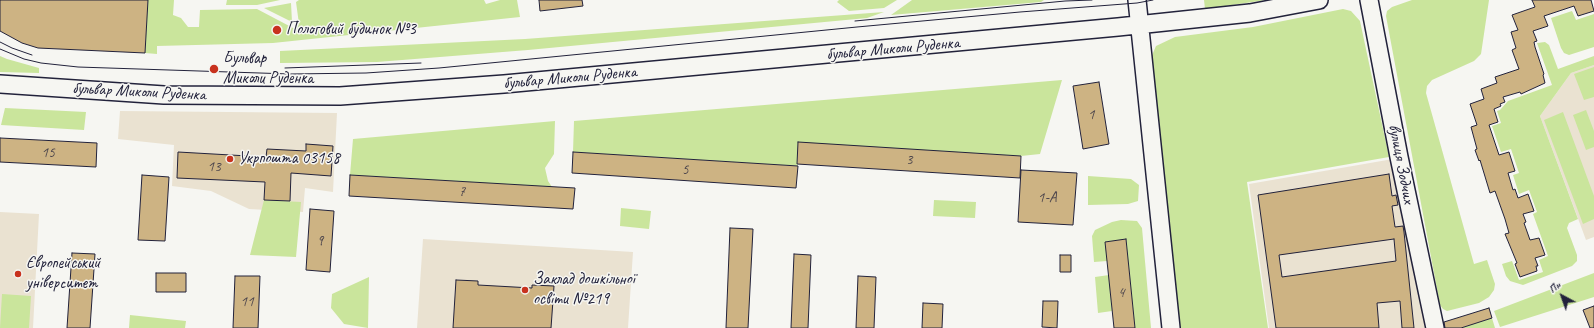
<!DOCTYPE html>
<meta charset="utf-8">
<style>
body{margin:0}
#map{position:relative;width:1594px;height:328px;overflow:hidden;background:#f6f6f2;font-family:Caveat,sans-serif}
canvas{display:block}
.north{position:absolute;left:1542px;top:276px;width:40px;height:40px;-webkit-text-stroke:3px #f6f6f2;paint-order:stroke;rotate:319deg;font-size:11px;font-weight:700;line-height:16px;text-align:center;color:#22223b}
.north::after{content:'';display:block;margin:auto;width:14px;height:18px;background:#22223b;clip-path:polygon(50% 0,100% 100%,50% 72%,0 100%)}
</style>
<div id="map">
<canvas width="1594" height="328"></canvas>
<div class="north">Пн</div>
</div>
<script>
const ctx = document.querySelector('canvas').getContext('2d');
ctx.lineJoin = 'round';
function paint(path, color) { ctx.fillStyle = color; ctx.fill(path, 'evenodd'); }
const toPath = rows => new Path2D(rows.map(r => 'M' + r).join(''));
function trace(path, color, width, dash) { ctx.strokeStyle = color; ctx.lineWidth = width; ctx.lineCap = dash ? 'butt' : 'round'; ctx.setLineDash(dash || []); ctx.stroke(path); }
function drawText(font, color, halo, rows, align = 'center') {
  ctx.font = font + ' Caveat,sans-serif'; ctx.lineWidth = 3; ctx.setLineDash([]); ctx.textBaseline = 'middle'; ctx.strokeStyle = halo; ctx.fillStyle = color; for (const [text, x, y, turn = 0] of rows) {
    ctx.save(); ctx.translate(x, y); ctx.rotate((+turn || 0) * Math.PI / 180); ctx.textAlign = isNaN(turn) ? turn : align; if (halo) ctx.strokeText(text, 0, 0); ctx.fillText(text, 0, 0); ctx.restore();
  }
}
paint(toPath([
 [1594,65,1594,237,1586,240,1540,116,1571,73],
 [120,111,337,113,333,192,305,188,303,212,249,209,211,191,172,186,174,145,118,139],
 [1393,159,1425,328,1269,328,1249,184],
 [0,212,39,214,33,328,0,328],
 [423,239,633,252,628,328,417,328]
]), '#eae2d1');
paint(toPath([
 [148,0,174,0,173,15,181,18,188,27,199,27,200,10,257,9,295,29,299,24,296,2,299,0,484,0,486,4,500,0,517,0,520,17,273,43,157,46,157,54,145,53],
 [227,0,280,0,257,5,226,5],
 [839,0,897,0,884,8,849,11,837,2],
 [912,0,1044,0,1041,2,891,15],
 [1204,0,1266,0,1205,9],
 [1412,0,1489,0,1481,54,1474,61,1432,80,1427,86,1426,93,1474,264,1487,260,1495,284,1494,290,1489,297,1479,303,1447,311,1443,309,1440,305,1386,16,1387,11,1392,7],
 [291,3,292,22,264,8],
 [1343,9,1351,11,1360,21,1389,157,1247,182,1268,328,1179,328,1150,60,1156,46,1175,37,1253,27],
 [1572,11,1576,20,1594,14,1594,47,1569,55,1564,53,1561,48,1551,18],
 [884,12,867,18,528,50,377,62,280,63,280,51,525,39],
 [1545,42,1549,45,1558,69,1594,56,1594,65,1571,73,1540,116,1578,219,1569,223,1567,228,1577,255,1577,261,1572,266,1523,285,1510,281,1506,276,1502,264,1512,261,1519,280,1543,272,1539,260,1548,256,1533,214,1537,212,1529,190,1519,194,1513,175,1519,173,1511,149,1501,152,1492,126,1501,123,1497,111,1500,110,1508,101,1552,85,1537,43],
 [0,56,7,59,39,68,39,73,0,72],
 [1594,67,1594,97,1584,100,1574,74],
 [1062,80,1040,154,1021,156,798,143,797,164,798,166,573,152,574,121],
 [5,108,86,112,84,130,1,125],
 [1586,110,1594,131,1594,147,1586,150,1573,115],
 [1563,112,1594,196,1594,219,1583,224,1544,120],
 [555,121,554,154,545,168,548,181,552,187,350,175,353,139],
 [1088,176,1131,179,1139,185,1138,201,1128,204,1088,205],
 [264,200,301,202,296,257,250,255],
 [934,200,976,202,975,218,933,216],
 [621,208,651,211,649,229,620,226],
 [1121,220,1137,221,1142,228,1151,328,1135,328,1126,240,1106,242,1107,261,1094,262,1092,236,1095,230,1112,222],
 [1594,273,1594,297,1500,327,1494,311],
 [1109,275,1112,311,1098,313,1095,277],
 [369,277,368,328,344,324,331,308,332,294],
 [2,294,31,296,29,328,0,328],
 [130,315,186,321,185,328,129,328],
 [1492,318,1495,328,1461,328]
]), '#cae59c');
const building = toPath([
 [0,0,148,0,145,53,38,48,22,43,0,31,0,0],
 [539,0,582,0,583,6,540,11,539,0],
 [1532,0,1591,0,1594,11,1578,16,1574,6,1544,16,1548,26,1533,31,1537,41,1534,42,1535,47,1544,74,1543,75,1545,83,1521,94,1520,92,1503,97,1505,102,1500,104,1501,106,1494,109,1498,122,1489,125,1499,155,1509,152,1515,171,1508,173,1513,190,1515,189,1518,198,1528,194,1534,211,1523,214,1526,222,1524,223,1530,240,1539,238,1545,255,1535,258,1538,266,1536,266,1537,271,1520,277,1515,264,1517,263,1505,234,1509,233,1505,219,1495,191,1490,193,1480,160,1479,161,1475,150,1477,149,1471,127,1477,125,1470,104,1484,99,1481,89,1497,83,1495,77,1519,69,1512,50,1516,48,1511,32,1518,30,1512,15,1535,7,1532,0],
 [1099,82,1109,144,1083,149,1073,86,1099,82],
 [0,138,97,143,96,167,0,162,0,138],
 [798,142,1021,156,1020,178,797,164,798,142],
 [306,144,333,146,331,176,291,173,290,201,264,200,265,182,177,178,178,152,266,157,267,149,306,151,306,144],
 [573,152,798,166,796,188,572,173,573,152],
 [1021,170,1077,173,1073,225,1018,222,1021,170],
 [1389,174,1392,196,1396,195,1398,205,1392,206,1395,227,1403,226,1404,232,1414,328,1402,328,1400,301,1377,303,1379,328,1276,328,1258,195,1389,174],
 [1394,239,1396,261,1282,277,1279,255,1394,239],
 [142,175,169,177,165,241,138,240,142,175],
 [350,175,575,188,573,209,349,196,350,175],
 [310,209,334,211,330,272,306,270,310,209],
 [730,228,753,229,748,328,726,328,730,228],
 [1126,239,1135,328,1114,328,1105,242,1126,239],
 [72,253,95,254,90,328,67,328,72,253],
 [794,254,811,255,808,328,791,328,794,254],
 [1060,255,1071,255,1071,272,1060,272,1060,255],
 [156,273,186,273,186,292,156,292,156,273],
 [235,276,260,276,258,328,233,328,235,276],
 [858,276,876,277,874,328,856,328,858,276],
 [456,280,478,281,478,285,532,288,532,285,554,286,551,328,453,328,456,280],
 [1043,301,1058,301,1057,328,1042,327,1043,301],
 [923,303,943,304,942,328,922,328,923,303],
 [1594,306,1594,328,1590,328,1583,310,1594,306],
 [1489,308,1492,318,1461,328,1445,328,1444,322,1489,308]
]);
paint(building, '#cdb383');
trace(building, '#22223b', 1);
const secondary = toPath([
 [1137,0,1171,328],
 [1369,0,1399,157,1435,328],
 [0,84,164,95,340,96,504,84,1118,27,1250,13,1319,0]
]);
trace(secondary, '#22223b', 20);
trace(secondary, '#f6f6f2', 17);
trace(toPath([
 [855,21,1065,1,1092,0],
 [0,42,12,48,32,55],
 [0,49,24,59,41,63,78,67,290,74,366,73,439,68,857,27,1020,12,1137,3,1153,0],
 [285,68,421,63]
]), '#22223b', 1);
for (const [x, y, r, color] of [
 [277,30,5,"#c8321e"],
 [214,69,5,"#c8321e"],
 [230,159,4,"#c8321e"],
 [18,274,4,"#c8321e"],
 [525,290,4,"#c8321e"]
]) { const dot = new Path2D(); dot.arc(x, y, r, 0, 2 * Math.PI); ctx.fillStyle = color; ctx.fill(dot); trace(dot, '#f6f6f2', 1.5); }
drawText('15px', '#4d464d', null, [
 ["1",1091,115],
 ["15",48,153],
 ["3",909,160],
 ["13",214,167],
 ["5",685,170],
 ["7",462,192],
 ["1-А",1047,198],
 ["9",320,241],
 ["4",1121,293],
 ["11",247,302]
]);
drawText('17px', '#22223b', '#f6f6f2', [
 ["Пологовий будинок №3",286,30],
 ["Бульвар",223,59],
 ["Миколи Руденка",223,79],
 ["Укрпошта 03158",238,159],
 ["Європейський",26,264],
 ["університет",26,284],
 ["Заклад дошкільної",533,280],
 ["освіти №219",533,300]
], 'left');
drawText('17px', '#22223b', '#f6f6f2', [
 ["бульвар Миколи Руденка",893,49,-5],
 ["бульвар Миколи Руденка",570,78,-5],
 ["бульвар Миколи Руденка",139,92,3],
 ["вулиця Зодчих",1401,164,79]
]);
</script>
